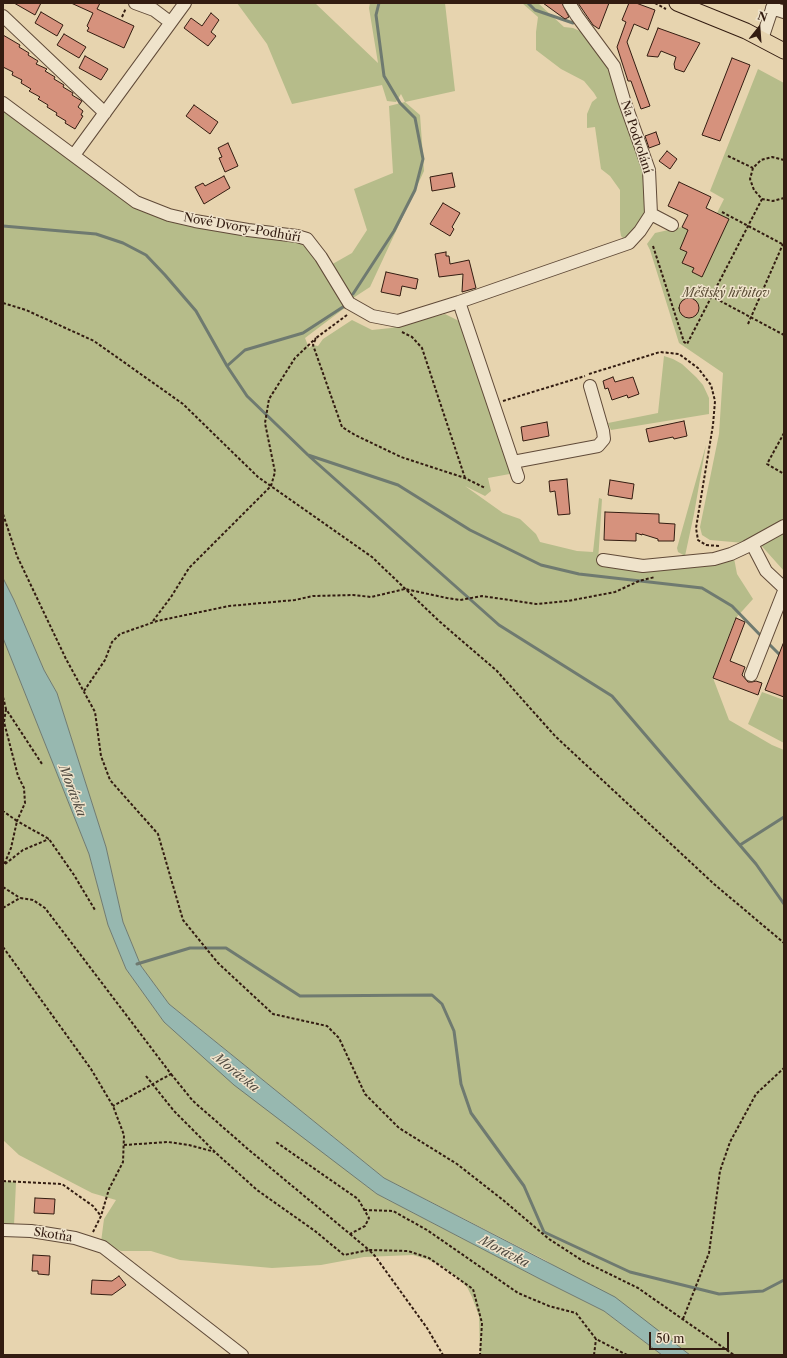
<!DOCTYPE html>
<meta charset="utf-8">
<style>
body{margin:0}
#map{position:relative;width:787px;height:1358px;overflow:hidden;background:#e7d4af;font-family:"Libre Caslon Text",serif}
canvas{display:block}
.frame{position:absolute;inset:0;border:4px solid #331c11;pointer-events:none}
.north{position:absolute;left:739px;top:8px;width:40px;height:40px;-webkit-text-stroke:3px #efe3cb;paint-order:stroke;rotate:17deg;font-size:11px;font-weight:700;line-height:16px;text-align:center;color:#331c11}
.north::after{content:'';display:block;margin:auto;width:14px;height:18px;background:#331c11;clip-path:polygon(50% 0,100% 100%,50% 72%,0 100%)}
.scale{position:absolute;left:649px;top:1332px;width:80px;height:18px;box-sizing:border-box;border:2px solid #331c11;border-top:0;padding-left:5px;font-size:12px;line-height:14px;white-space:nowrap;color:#331c11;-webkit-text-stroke:3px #efe3cb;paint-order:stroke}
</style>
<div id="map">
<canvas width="787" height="1358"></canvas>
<div class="frame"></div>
<div class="north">N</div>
<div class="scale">50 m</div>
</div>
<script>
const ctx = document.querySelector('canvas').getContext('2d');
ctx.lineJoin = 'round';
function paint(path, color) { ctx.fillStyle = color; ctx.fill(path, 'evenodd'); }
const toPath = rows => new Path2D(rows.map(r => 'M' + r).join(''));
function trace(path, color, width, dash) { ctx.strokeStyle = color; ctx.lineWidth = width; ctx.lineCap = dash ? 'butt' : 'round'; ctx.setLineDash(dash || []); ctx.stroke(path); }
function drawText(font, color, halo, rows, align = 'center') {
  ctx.font = font + ' "Libre Caslon Text",serif'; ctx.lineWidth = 3; ctx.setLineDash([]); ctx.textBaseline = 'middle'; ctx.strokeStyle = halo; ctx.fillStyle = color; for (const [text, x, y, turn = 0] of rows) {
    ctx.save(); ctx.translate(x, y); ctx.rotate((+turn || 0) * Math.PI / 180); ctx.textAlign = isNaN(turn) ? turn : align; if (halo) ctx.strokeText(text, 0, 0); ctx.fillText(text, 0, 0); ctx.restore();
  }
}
paint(toPath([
 [237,3,315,3,378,63,369,8,370,3,445,3,455,91,405,102,420,115,424,171,370,287,350,300,329,266,352,253,367,230,354,189,393,173,389,106,405,102,401,94,396,102,387,101,382,85,292,104,267,44],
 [522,3,538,3,564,27,573,28,582,32,613,70,644,164,649,210,633,236,624,239,621,236,620,230,620,190,610,176,601,169,595,127,587,128,587,114,592,102,597,98,594,93,584,81,561,69,536,50,536,32,538,17],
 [758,69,784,83,784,521,744,543,710,540,702,535,700,527,719,434,723,373,679,343,650,250,647,244,655,233,682,227,704,239,724,199,710,191],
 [3,106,136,204,292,239,300,243,309,250,316,257,346,307,305,338,309,348,313,345,318,346,323,339,352,320,372,330,391,328,445,314,463,323,515,473,488,478,491,491,485,496,465,486,503,513,520,519,536,534,540,542,577,551,593,552,599,498,602,499,598,562,639,572,678,568,734,558,737,574,753,599,735,619,713,678,729,720,772,745,784,750,784,1355,690,1355,671,1340,545,1260,384,1178,169,1004,141,966,123,922,106,847,57,693,44,670,14,600,3,578],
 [664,356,673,359,682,364,696,377,703,385,709,398,709,414,611,430,608,423,658,413],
 [706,445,694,514,685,556,678,552,677,548],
 [784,529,784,571,759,543],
 [3,638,89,854,108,925,126,969,164,1022,377,1194,540,1279,604,1311,662,1355,480,1355,479,1316,472,1297,467,1287,457,1277,439,1264,426,1259,413,1255,364,1257,321,1265,272,1268,180,1260,151,1251,121,1251,101,1242,104,1219,116,1200,92,1193,19,1155,3,1140],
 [762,692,784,700,784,743,748,724],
 [3,1181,16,1182,14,1226,3,1225]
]), '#b6bc8a');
const water = toPath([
 [3,578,14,600,44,670,57,693,106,847,123,922,141,966,169,1004,384,1178,615,1297,690,1355,662,1355,604,1311,540,1279,377,1194,234,1085,164,1022,126,969,108,925,89,854,3,638,3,578]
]);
paint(water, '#97b8b0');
trace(water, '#6f7a70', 1);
trace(toPath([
 [528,3,535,10,573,23],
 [3,226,96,234,123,243,146,255,165,275,196,311,227,366,247,396,308,455,398,485,470,530,541,565,579,574,702,588,732,606,763,638],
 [353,294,394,231,415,190,423,159,415,118,400,103,384,76,376,15,379,3],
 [227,366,245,350,303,333,346,305],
 [309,456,499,625,612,696,756,864,784,904],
 [767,642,779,654,784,655],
 [740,845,784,817],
 [137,964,190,948,226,948,300,996,432,995,442,1004,454,1031,461,1084,471,1113,524,1186,544,1232,630,1272,719,1294,763,1291,784,1280]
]), '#6f7a70', 3);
const building = toPath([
 [14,3,41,3,35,15,14,3],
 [71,3,100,3,97,9,134,26,124,48,87,31,89,28,87,26,93,13,71,3],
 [543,3,562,3,569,17,565,19,543,3],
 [578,3,609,3,599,29,593,25,578,3],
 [629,3,636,3,655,10,648,30,634,24,627,42,650,106,641,109,631,81,628,81,617,47,626,22,622,20,629,3],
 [41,12,63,25,57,36,35,23,41,12],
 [211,13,219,20,211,32,216,36,208,46,184,28,191,18,202,26,211,13],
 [658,28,700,43,684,72,675,69,674,64,676,57,661,51,658,57,647,56,658,28],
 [64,34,86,47,79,58,57,45,64,34],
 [3,35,20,45,19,47,29,53,28,55,38,61,36,64,47,69,45,71,55,77,54,79,64,85,63,87,73,93,72,95,82,101,78,107,83,111,81,115,83,116,75,129,65,123,66,121,56,115,57,113,47,107,48,105,38,99,40,97,29,91,31,89,21,83,22,80,12,75,13,72,3,67,3,35],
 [85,56,108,69,101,80,79,68,85,56],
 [732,58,750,65,720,141,702,135,732,58],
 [194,105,218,122,210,134,186,116,194,105],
 [656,132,660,144,649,148,645,136,656,132],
 [228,143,238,166,225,172,219,158,222,157,218,148,228,143],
 [667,151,677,159,670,169,659,161,667,151],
 [452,173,455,187,432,191,430,177,452,173],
 [224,176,230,188,204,204,195,187,203,183,205,186,224,176],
 [679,182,711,197,706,208,729,219,702,277,692,272,694,268,682,263,687,252,680,249,688,230,682,227,688,215,668,206,679,182],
 [443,203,460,213,452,227,454,229,450,236,430,224,443,203],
 [446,252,446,256,449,256,450,264,469,260,476,288,462,292,463,274,439,277,435,254,446,252],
 [386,272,418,279,416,289,402,286,400,296,381,292,386,272],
 '679 308a10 10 0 1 1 20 0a10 10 0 1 1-20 0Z',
 [613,377,615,382,633,377,639,394,628,398,627,395,612,400,608,388,605,389,603,381,613,377],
 [684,421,687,436,674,439,673,437,649,442,646,429,684,421],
 [547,422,549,436,523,441,521,427,547,422],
 [567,479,570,514,558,515,555,491,550,492,549,481,567,479],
 [610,480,634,484,632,499,608,495,610,480],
 [605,512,659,514,659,523,675,524,674,541,658,541,658,539,642,534,642,535,636,533,636,541,604,540,605,512],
 [736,618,745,622,730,661,745,667,742,675,748,682,752,682,756,681,762,683,758,695,713,678,736,618],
 [783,644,784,644,784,697,765,690,783,644],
 [35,1198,55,1199,54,1214,34,1213,35,1198],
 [33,1255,50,1256,49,1275,38,1274,38,1271,32,1271,33,1255],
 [119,1276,126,1285,112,1295,91,1294,92,1280,112,1281,119,1276]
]);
paint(building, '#d6927d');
trace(building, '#331c11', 1);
const minor = toPath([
 [135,3,154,10,170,22],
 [772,8,784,12],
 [3,16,105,113],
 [762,39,774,3],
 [3,103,136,202,169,215,195,221,248,230,297,236,307,239,321,257,349,303,372,316,398,321,459,302,518,477],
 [74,155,185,3],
 [651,214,672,225],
 [459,302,629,243,640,231,651,214,649,170,624,100,614,66,577,16,569,3],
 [513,462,598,446,604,439,603,431,590,386],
 [752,544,766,571,784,588],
 [603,560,643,566,714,559,731,554,746,547,784,526],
 [751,675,784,591],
 [3,1230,31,1231,75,1238,103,1247,242,1355]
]);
const major = toPath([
 [677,3,746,31,784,51]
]);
trace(minor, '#604a38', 14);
trace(major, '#331c11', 17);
trace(toPath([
 [655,3,666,9],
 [122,17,126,8],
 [728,156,753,168],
 [784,160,772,157,761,160,753,168,750,179,754,190,762,199,773,201,784,198],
 [722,212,784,245],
 [653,246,684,342,687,344,762,199],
 [711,296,784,335],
 [3,303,26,310,94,341,183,404,258,477,372,557,439,621,497,671,555,736,714,884,784,943],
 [347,315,316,338,313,345,342,427,355,435,401,457,465,478,485,488],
 [748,324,783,244],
 [402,332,412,337,422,348,465,478],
 [589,374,660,352,679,354,698,368,711,385,715,401,713,425,696,528,698,540,706,545,719,546],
 [503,401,585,376],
 [784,433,767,464,784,474],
 [3,514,17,556,66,659,95,712,101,756,110,780,158,834,183,920,218,963,273,1014,327,1026,339,1038,365,1094,399,1128,457,1164,503,1200,549,1239,583,1261,638,1288,734,1355],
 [153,621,171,597,189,568,271,486,275,472,265,423,269,399,295,358,316,338],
 [84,691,105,660,112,642,120,634,157,621,229,606,295,600,313,596,353,595,371,597,405,589,447,598,460,600,482,596,536,604,568,601,615,592,639,581,655,577],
 [3,697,6,709,42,764],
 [6,709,4,722,18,776,24,788,25,803,17,821,49,839,74,875,95,910],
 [3,795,3,811,17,821,11,848,4,865],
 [5,864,23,850,49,839],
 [3,887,20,898],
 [3,908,20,898,33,900,45,908,171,1074,113,1106],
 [3,947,91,1069,113,1106,124,1135,123,1162,109,1189,101,1216,93,1232],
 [171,1074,193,1101,249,1150,350,1234,365,1226,369,1218,358,1199,276,1142],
 [146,1076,174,1111,216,1153,257,1190,315,1231,344,1255,369,1250,375,1256,427,1328,443,1355],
 [124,1145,168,1142,189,1145,215,1152],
 [3,1181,62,1184,93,1206,101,1216],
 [364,1210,393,1211,427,1230,518,1293,549,1306,576,1313,596,1339,627,1355],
 [350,1234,369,1250,408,1251,429,1258,473,1289,482,1323,480,1355],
 [683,1319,709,1253,720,1171,730,1142,756,1094,784,1068],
 [594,1355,596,1339]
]), '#331c11', 2, [3, 2]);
trace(minor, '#efe3cb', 12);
trace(major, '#e7d4af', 15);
drawText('12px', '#331c11', '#efe3cb', [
 ["Na Podvolání",636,137,72],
 ["Nové Dvory-Podhůří",242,228,10],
 ["Skotňa",53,1235,9]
]);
drawText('italic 12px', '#5a4c35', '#efe3cb', [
 ["Městský hřbitov",726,294]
]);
drawText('italic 13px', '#514b41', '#efe3cb', [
 ["Morávka",72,791,69],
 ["Morávka",236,1073,39],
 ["Morávka",504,1252,27]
]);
</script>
